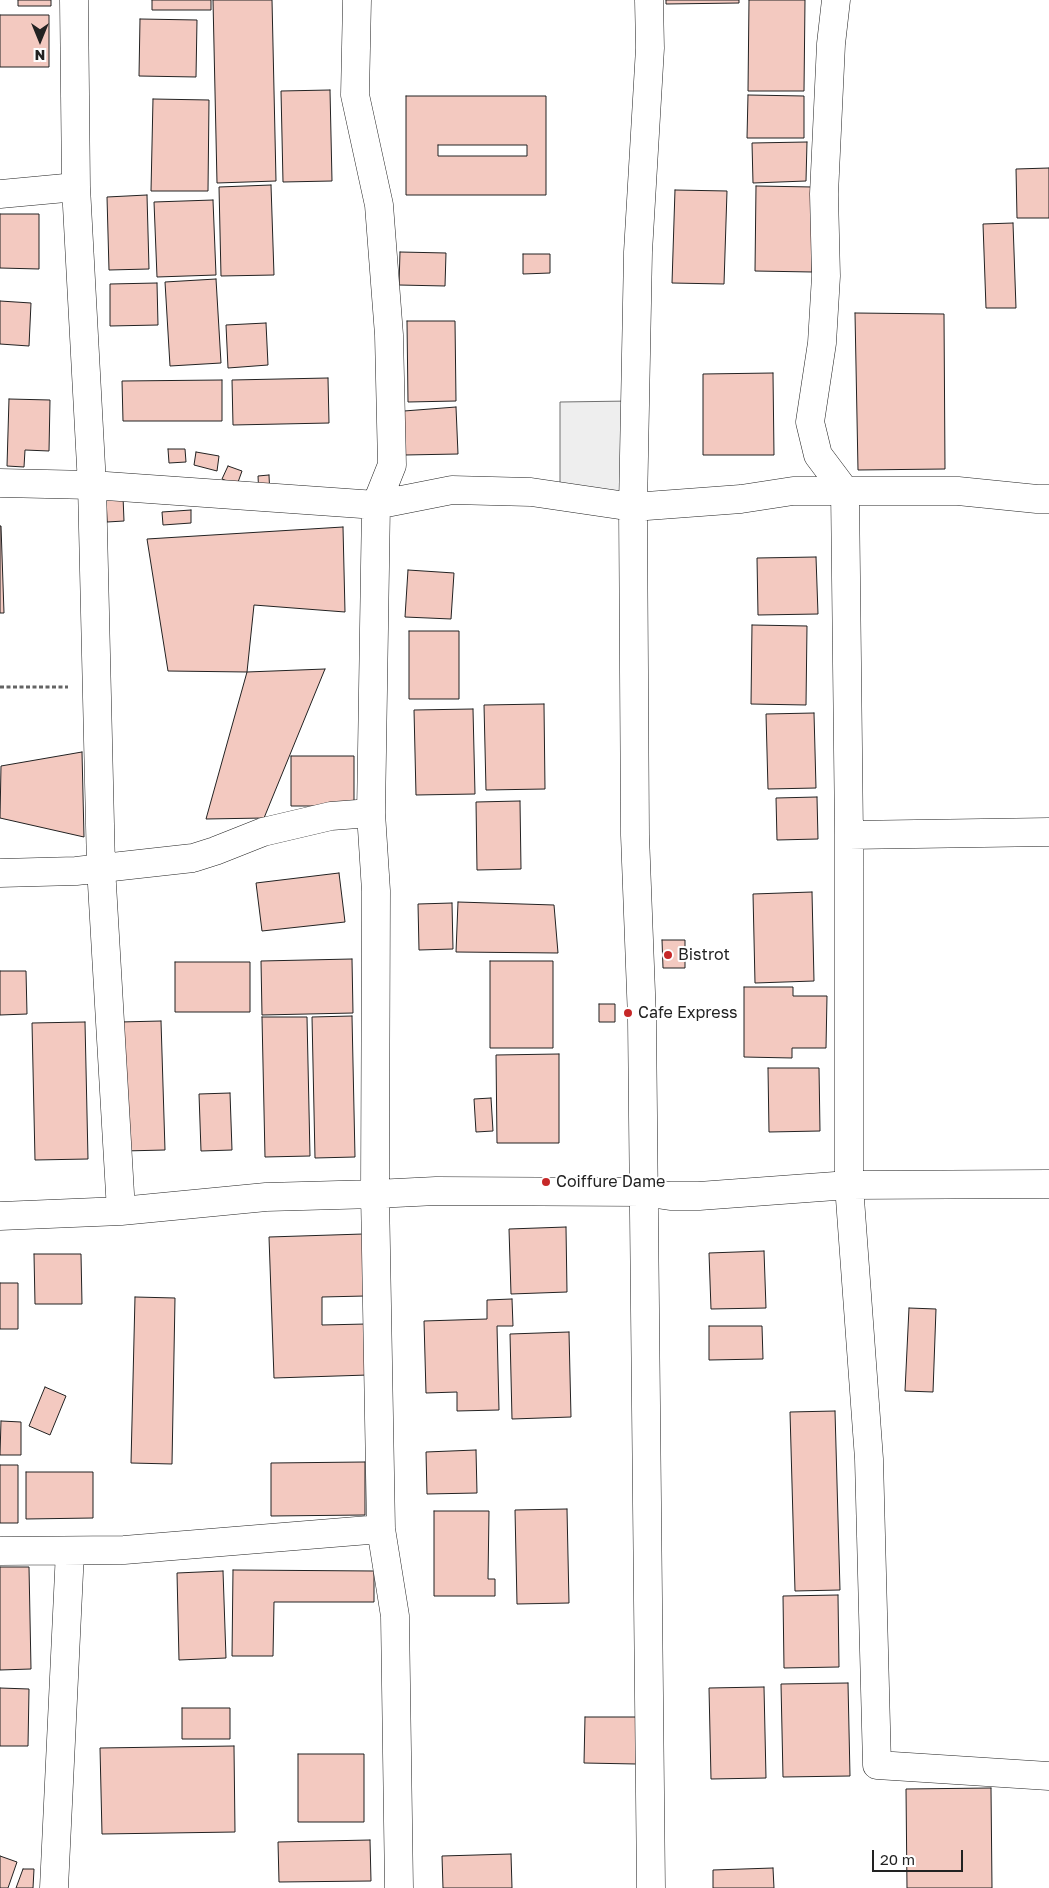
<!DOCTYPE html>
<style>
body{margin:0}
#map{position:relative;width:1049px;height:1888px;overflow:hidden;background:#fff;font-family:"Golos Text",sans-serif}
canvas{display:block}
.north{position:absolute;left:15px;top:15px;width:50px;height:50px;-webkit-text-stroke:4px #fff;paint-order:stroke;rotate:180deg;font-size:14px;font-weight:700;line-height:20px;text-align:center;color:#222}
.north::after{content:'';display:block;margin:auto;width:18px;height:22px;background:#222;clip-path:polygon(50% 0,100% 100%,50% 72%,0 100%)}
.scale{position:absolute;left:872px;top:1850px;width:91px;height:22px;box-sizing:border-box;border:2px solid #222;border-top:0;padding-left:6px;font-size:15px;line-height:18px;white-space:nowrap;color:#222;-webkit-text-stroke:4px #fff;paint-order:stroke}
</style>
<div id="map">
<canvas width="1049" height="1888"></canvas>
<div class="north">N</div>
<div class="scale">20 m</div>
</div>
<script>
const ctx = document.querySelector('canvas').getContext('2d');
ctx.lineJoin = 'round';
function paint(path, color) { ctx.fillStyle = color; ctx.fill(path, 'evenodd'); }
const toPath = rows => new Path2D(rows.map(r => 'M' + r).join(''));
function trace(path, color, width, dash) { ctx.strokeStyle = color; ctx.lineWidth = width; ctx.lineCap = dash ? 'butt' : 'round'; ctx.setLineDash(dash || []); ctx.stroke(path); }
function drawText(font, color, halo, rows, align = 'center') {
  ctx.font = font + ' "Golos Text",sans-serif'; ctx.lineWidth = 4; ctx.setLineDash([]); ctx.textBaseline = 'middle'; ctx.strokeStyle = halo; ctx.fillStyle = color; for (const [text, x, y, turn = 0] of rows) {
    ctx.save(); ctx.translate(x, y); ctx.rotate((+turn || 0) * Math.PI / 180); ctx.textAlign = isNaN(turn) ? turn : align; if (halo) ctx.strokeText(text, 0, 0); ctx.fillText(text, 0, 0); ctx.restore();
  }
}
const green = toPath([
 [631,401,632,494,560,494,560,402,631,401]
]);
paint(green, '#eee');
trace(green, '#6f6f6f', 1);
const building = toPath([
 [18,0,51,0,51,6,18,6,18,0],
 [152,0,211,0,211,10,152,10,152,0],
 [213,0,272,0,276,181,217,183,213,0],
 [666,0,739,0,739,3,666,4,666,0],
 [749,0,805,0,804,91,748,91,749,0],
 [0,15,49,15,49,67,0,67,0,15],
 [140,19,197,20,196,77,139,76,140,19],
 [330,90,332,181,283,182,281,91,330,90],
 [748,95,804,96,804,138,747,138,748,95],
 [406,96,546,96,546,195,406,195,406,96],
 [438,145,527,145,527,156,438,156,438,145],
 [153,99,209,100,208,191,151,191,153,99],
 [807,142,806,181,753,183,752,143,807,142],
 [1049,168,1049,218,1017,218,1016,169,1049,168],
 [271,185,274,275,221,276,219,187,271,185],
 [756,186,813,187,812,272,755,271,756,186],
 [675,190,727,191,724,284,672,283,675,190],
 [147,195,149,269,109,270,107,197,147,195],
 [213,200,216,275,157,277,154,202,213,200],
 [0,214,39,214,39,269,0,268,0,214],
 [1013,223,1016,308,986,308,983,224,1013,223],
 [400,252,446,253,445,286,399,285,400,252],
 [523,254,550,254,550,273,523,274,523,254],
 [216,279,221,363,170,366,165,282,216,279],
 [157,283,158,325,110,326,110,284,157,283],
 [0,301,31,303,29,346,0,344,0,301],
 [855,313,944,314,945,469,858,470,855,313],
 [407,321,455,321,456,401,408,402,407,321],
 [266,323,268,365,228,368,226,325,266,323],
 [773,373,774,455,703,455,703,374,773,373],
 [328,378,329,423,233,425,232,380,328,378],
 [222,380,222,421,123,421,122,381,222,380],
 [9,399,50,400,49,451,25,450,24,467,7,466,9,399],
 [456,407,458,454,405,455,404,411,456,407],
 [168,449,185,449,186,462,169,463,168,449],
 [196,452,219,456,217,471,194,465,196,452],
 [228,466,242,471,237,485,222,479,228,466],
 [269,475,270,496,259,497,258,476,269,475],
 [123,496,124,521,107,522,106,497,123,496],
 [191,510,191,523,163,525,162,512,191,510],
 [0,526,1,526,4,613,0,613,0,526],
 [343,527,345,612,254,605,247,672,168,671,147,539,343,527],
 [816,557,818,614,758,615,757,558,816,557],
 [408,570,454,573,451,619,405,617,408,570],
 [752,625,807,626,806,705,751,704,752,625],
 [409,631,459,631,459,699,409,699,409,631],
 [325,669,264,818,206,819,247,672,325,669],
 [544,704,545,789,486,790,484,705,544,704],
 [473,709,475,794,416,795,414,710,473,709],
 [814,713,816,788,768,789,766,714,814,713],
 [82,752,84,837,0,818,1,766,82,752],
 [291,756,354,756,354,806,291,806,291,756],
 [817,797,818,839,777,840,776,798,817,797],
 [520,801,521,869,477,870,476,802,520,801],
 [339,873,345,922,262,931,256,883,339,873],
 [812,892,814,981,755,983,753,894,812,892],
 [458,902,554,905,558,953,456,952,458,902],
 [452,903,453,949,419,950,418,904,452,903],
 [662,940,685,940,685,968,663,968,662,940],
 [352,959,353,1013,262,1015,261,961,352,959],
 [490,961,553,961,553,1048,490,1048,490,961],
 [175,962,250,962,250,1012,175,1012,175,962],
 [0,971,26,971,27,1014,0,1015,0,971],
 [744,987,793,987,793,996,827,996,826,1048,792,1048,792,1058,744,1057,744,987],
 [599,1004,615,1004,615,1022,599,1022,599,1004],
 [352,1016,355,1157,315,1158,312,1017,352,1016],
 [262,1017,307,1017,310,1156,265,1157,262,1017],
 [161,1021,165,1150,124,1151,120,1022,161,1021],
 [85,1022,88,1159,35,1160,32,1023,85,1022],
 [559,1054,559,1143,497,1143,496,1055,559,1054],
 [768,1068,819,1068,820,1131,769,1132,768,1068],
 [230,1093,232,1150,201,1151,199,1094,230,1093],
 [491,1098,493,1131,476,1132,474,1099,491,1098],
 [566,1227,567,1292,511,1294,509,1229,566,1227],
 [363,1234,365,1296,322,1297,322,1325,366,1324,368,1375,274,1378,269,1237,363,1234],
 [764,1251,766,1308,711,1309,709,1253,764,1251],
 [34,1254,81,1254,82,1304,35,1304,34,1254],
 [0,1283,18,1283,18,1329,0,1329,0,1283],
 [135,1297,175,1298,172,1464,131,1463,135,1297],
 [512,1299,513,1326,497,1326,499,1410,457,1411,457,1392,426,1393,424,1321,487,1319,487,1300,512,1299],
 [909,1308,936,1309,933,1392,905,1391,909,1308],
 [709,1326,762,1326,763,1359,709,1360,709,1326],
 [569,1332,571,1417,512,1419,510,1334,569,1332],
 [45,1387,66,1396,50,1435,29,1426,45,1387],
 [835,1411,840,1590,795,1591,790,1412,835,1411],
 [1,1421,21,1422,21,1455,0,1455,1,1421],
 [476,1450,477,1493,427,1494,426,1452,476,1450],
 [365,1462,365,1515,271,1516,271,1463,365,1462],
 [0,1465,18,1465,18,1523,0,1523,0,1465],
 [26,1472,93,1472,93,1518,26,1519,26,1472],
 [567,1509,569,1603,517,1604,515,1510,567,1509],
 [434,1511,489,1511,488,1579,495,1579,495,1596,434,1596,434,1511],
 [0,1567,29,1567,31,1669,0,1670,0,1567],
 [233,1570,374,1571,374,1602,274,1602,273,1656,232,1656,233,1570],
 [223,1571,226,1658,179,1660,177,1573,223,1571],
 [838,1595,839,1667,784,1668,783,1596,838,1595],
 [848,1683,850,1776,783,1777,781,1684,848,1683],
 [764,1687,766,1778,711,1779,709,1688,764,1687],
 [0,1688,29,1689,28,1746,0,1746,0,1688],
 [182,1708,230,1708,230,1739,182,1739,182,1708],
 [585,1717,637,1717,636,1764,584,1763,585,1717],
 [234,1746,235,1832,102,1834,100,1748,234,1746],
 [298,1754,364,1754,364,1822,298,1822,298,1754],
 [991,1788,992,1888,907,1888,906,1789,991,1788],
 [370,1840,371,1881,279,1882,278,1842,370,1840],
 [511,1854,512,1888,443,1888,442,1856,511,1854],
 [0,1856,17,1862,8,1888,0,1888,0,1856],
 [773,1868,774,1888,713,1888,713,1870,773,1868],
 [23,1869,34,1869,33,1888,16,1888,23,1869]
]);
paint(building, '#f3c9c0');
trace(building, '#222', 1);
const minor = toPath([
 [74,0,76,187,92,485,101,867,121,1211],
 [357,0,355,95,379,205,389,335,392,465,376,505,371,813,376,891,375,1194,381,1529,395,1616,399,1888],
 [649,0,650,48,638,252,633,507,635,835,642,1019,651,1888],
 [836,0,831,44,824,194,826,276,822,343,810,422,818,455,845,491,849,835,849,1185,869,1459,877,1765,1049,1776],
 [0,194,76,187],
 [0,483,92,485,376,505,452,490,531,492,633,507,741,499,793,491,958,491,1037,499,1049,499],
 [849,835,1049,832],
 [0,873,76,871,193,858,215,851,263,832,331,816,371,813],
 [0,1216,121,1211,266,1197,375,1194,436,1191,643,1192,670,1196,699,1196,849,1185,1049,1184],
 [0,1551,124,1550,381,1529],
 [54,1888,70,1551]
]);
trace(minor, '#222', 29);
trace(toPath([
 [0,687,68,687]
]), '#646464', 3, [4, 2.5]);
trace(minor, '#fff', 28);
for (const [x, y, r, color] of [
 [668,955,5,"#c62828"],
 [628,1013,5,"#c62828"],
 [546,1182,5,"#c62828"]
]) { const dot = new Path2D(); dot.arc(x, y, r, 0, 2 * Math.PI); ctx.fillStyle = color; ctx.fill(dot); trace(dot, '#fff', 2); }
drawText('16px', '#222', '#fff', [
 ["Bistrot",678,955],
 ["Cafe Express",638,1013],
 ["Coiffure Dame",556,1182]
], 'left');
</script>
